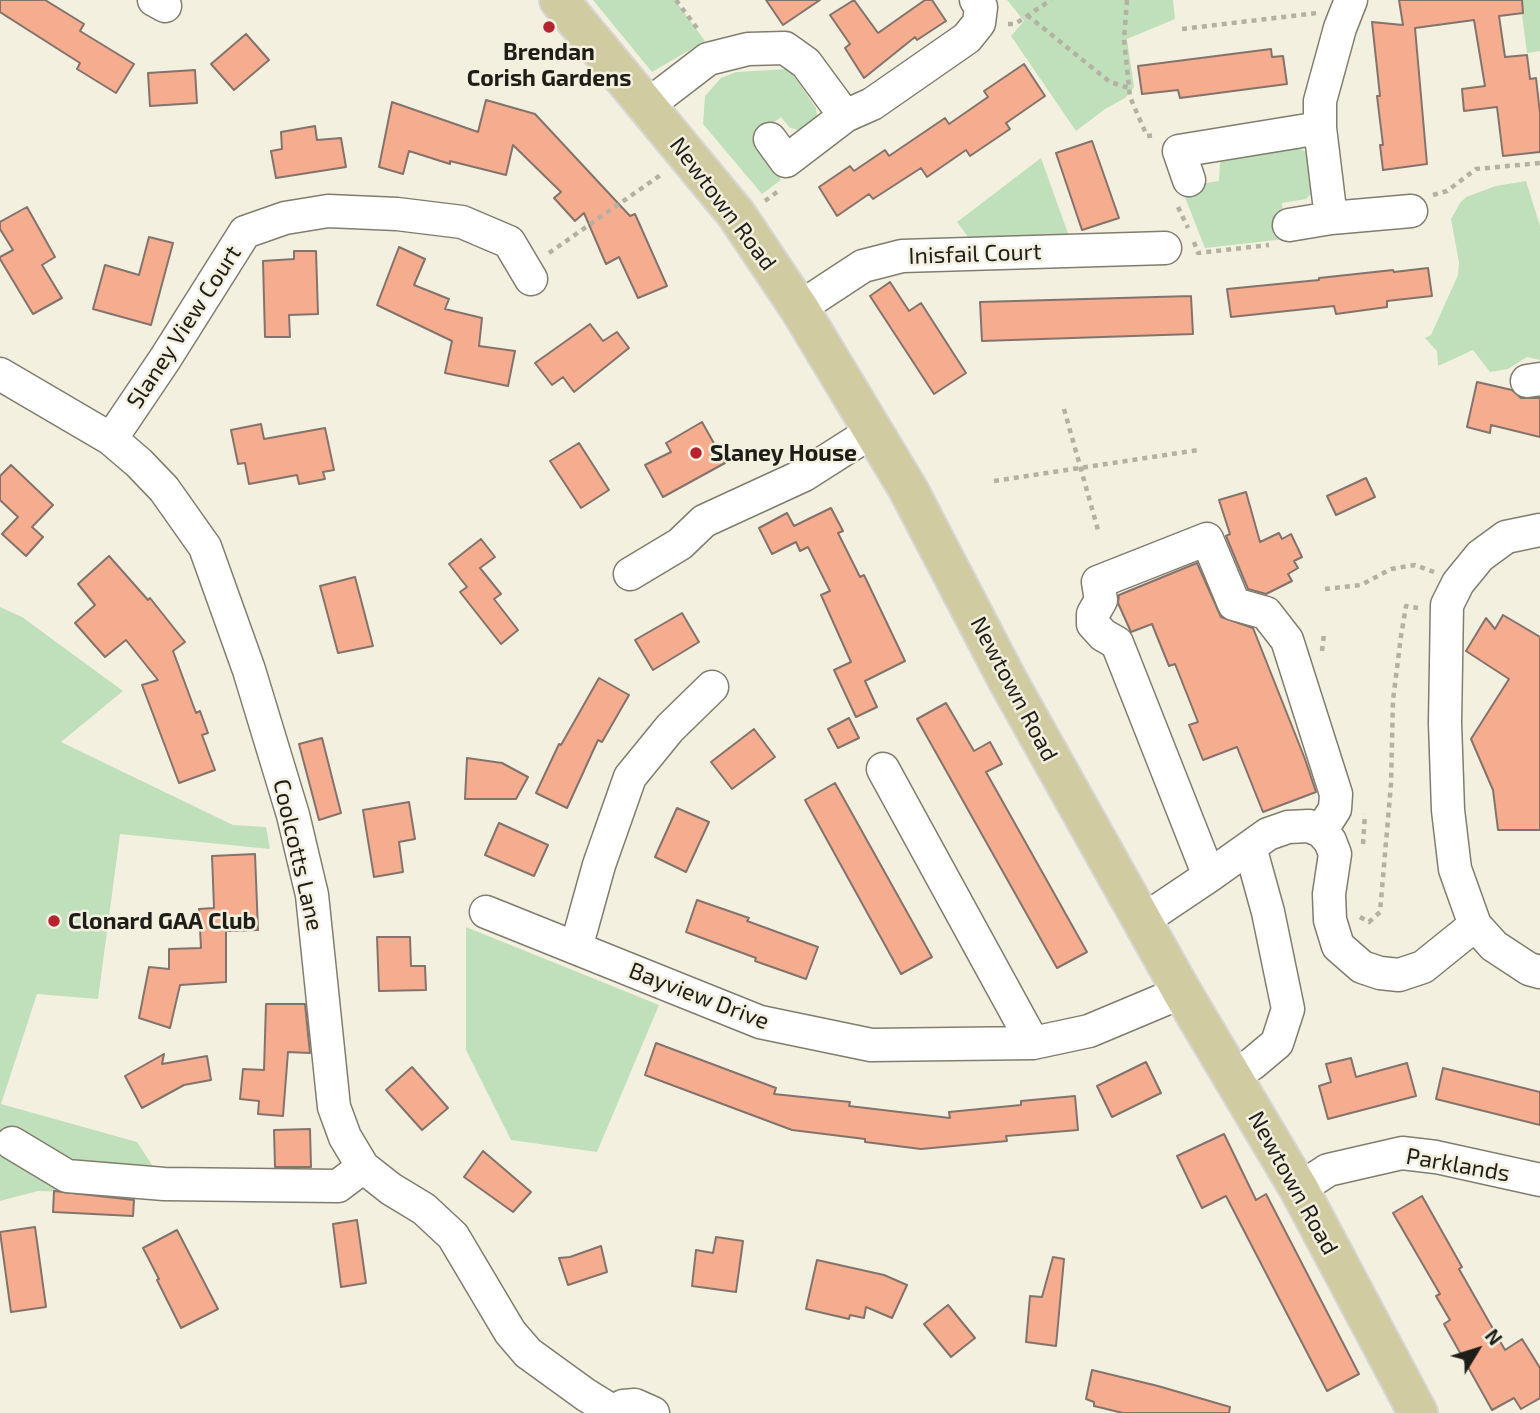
<!DOCTYPE html>
<style>
body{margin:0}
#map{position:relative;width:1540px;height:1413px;overflow:hidden;background:#f4f0df;font-family:"Exo 2",sans-serif}
canvas{display:block}
.north{position:absolute;left:1442px;top:1315px;width:70px;height:70px;-webkit-text-stroke:5px #f4f0df;paint-order:stroke;rotate:52deg;font-size:19px;font-weight:700;line-height:28px;text-align:center;color:#1e1d17}
.north::after{content:'';display:block;margin:auto;width:24px;height:32px;background:#1e1d17;clip-path:polygon(50% 0,100% 100%,50% 72%,0 100%)}
</style>
<div id="map">
<canvas width="1540" height="1413"></canvas>
<div class="north">N</div>
</div>
<script>
const ctx = document.querySelector('canvas').getContext('2d');
ctx.lineJoin = 'round';
function paint(path, color) { ctx.fillStyle = color; ctx.fill(path, 'evenodd'); }
const toPath = rows => new Path2D(rows.map(r => 'M' + r).join(''));
function trace(path, color, width, dash) { ctx.strokeStyle = color; ctx.lineWidth = width; ctx.lineCap = dash ? 'butt' : 'round'; ctx.setLineDash(dash || []); ctx.stroke(path); }
function drawText(font, color, halo, rows, align = 'center') {
  ctx.font = font + ' "Exo 2",sans-serif'; ctx.lineWidth = 5; ctx.setLineDash([]); ctx.textBaseline = 'middle'; ctx.strokeStyle = halo; ctx.fillStyle = color; for (const [text, x, y, turn = 0] of rows) {
    ctx.save(); ctx.translate(x, y); ctx.rotate((+turn || 0) * Math.PI / 180); ctx.textAlign = isNaN(turn) ? turn : align; if (halo) ctx.strokeText(text, 0, 0); ctx.fillText(text, 0, 0); ctx.restore();
  }
}
paint(toPath([
 [593,0,675,0,705,41,652,72],
 [1007,0,1173,0,1175,19,1127,39,1134,87,1125,98,1105,109,1076,131,1011,36,1024,21],
 [1520,0,1540,0,1540,51,1527,53],
 [789,69,816,108,817,116,799,130,790,128,781,117,752,138,781,180,762,194,703,124,705,96,721,78,736,72],
 [1291,145,1309,153,1312,193,1306,199,1282,203,1285,239,1205,248,1181,187,1219,181,1220,163,1229,154],
 [1041,158,1070,239,969,238,957,222],
 [1526,181,1540,226,1540,360,1527,357,1508,369,1490,372,1473,350,1438,366,1437,351,1425,338,1431,335,1458,275,1459,262,1451,219,1460,203,1466,197,1496,186],
 [0,607,22,617,123,691,61,742,233,825,266,827,270,849,120,834,98,999,37,994,1,1104,137,1142,156,1171,75,1192,38,1191,0,1201],
 [466,927,659,1005,597,1152,511,1140,466,1050]
]), '#bfe0ba');
const building = toPath([
 [0,0,45,0,84,24,80,31,134,64,116,93,77,69,80,63,0,12,0,0],
 [766,0,820,0,783,25,766,0],
 [854,0,878,33,925,0,932,0,946,21,917,40,915,37,864,78,845,48,850,44,830,15,854,0],
 [1399,0,1522,0,1523,13,1499,16,1505,57,1527,55,1530,79,1536,78,1540,113,1540,152,1503,156,1497,107,1464,111,1462,89,1485,86,1474,20,1415,28,1427,164,1383,170,1380,145,1383,145,1377,96,1380,96,1372,22,1403,25,1399,0],
 [246,34,269,60,234,90,211,64,246,34],
 [1271,49,1272,57,1283,56,1287,84,1180,98,1178,90,1142,94,1138,66,1271,49],
 [1024,64,1045,96,1006,123,1010,129,970,156,966,150,927,177,921,168,873,199,869,194,837,216,819,187,850,166,854,171,885,150,889,156,945,118,949,124,988,97,984,91,1024,64],
 [195,70,197,103,150,106,148,73,195,70],
 [486,100,535,114,630,216,635,214,667,286,638,298,619,257,606,264,584,213,575,221,554,198,561,192,513,145,506,175,450,161,450,164,409,151,403,174,379,167,392,102,478,132,486,100],
 [315,126,317,140,341,138,346,167,276,178,271,151,282,149,281,132,315,126],
 [1092,141,1119,218,1082,230,1056,153,1092,141],
 [27,207,55,257,42,265,62,298,33,314,0,259,0,257,13,250,0,229,0,222,27,207],
 [149,237,173,243,151,325,93,309,105,265,139,275,149,237],
 [399,247,425,259,414,285,449,299,445,309,482,318,479,346,515,351,508,386,445,373,452,341,377,305,399,247],
 [294,251,316,251,318,314,289,315,290,337,265,337,263,261,294,259,294,251],
 [1428,268,1432,296,1387,301,1387,307,1336,314,1334,306,1231,317,1227,289,1319,280,1319,278,1393,270,1394,272,1428,268],
 [890,282,909,311,921,303,966,373,934,394,870,296,890,282],
 [1191,296,1193,334,982,341,980,302,1191,296],
 [590,324,603,341,617,332,629,348,574,392,563,377,552,385,535,363,590,324],
 [1477,382,1512,390,1521,398,1540,398,1540,437,1491,425,1490,433,1467,427,1477,382],
 [702,422,725,463,663,497,645,465,671,452,666,443,702,422],
 [261,424,264,439,325,428,334,470,323,472,325,479,299,484,297,475,249,484,245,463,238,464,231,430,261,424],
 [579,443,609,490,581,508,550,461,579,443],
 [11,465,53,505,32,527,43,537,26,556,2,534,18,517,0,500,0,476,11,465],
 [1366,478,1375,497,1336,515,1327,496,1366,478],
 [1246,492,1260,542,1279,533,1282,539,1291,534,1302,557,1294,561,1298,568,1288,574,1292,581,1266,594,1248,589,1226,536,1230,534,1219,500,1246,492],
 [831,508,843,531,838,533,860,577,864,575,905,661,865,681,877,707,856,717,834,670,851,662,821,595,830,591,808,547,800,551,796,542,772,554,759,528,787,513,794,526,831,508],
 [481,539,495,557,480,568,501,594,494,599,518,630,501,644,460,592,467,587,449,564,481,539],
 [109,556,148,600,150,598,185,642,173,651,196,713,200,711,208,733,202,735,215,770,179,783,142,685,158,680,126,640,105,657,75,623,95,605,78,584,109,556],
 [1197,563,1221,617,1253,628,1305,759,1316,792,1263,812,1237,747,1203,760,1189,725,1198,722,1175,664,1169,666,1152,624,1131,632,1118,603,1119,595,1197,563],
 [355,577,373,646,338,653,320,586,355,577],
 [682,613,699,642,653,670,635,640,682,613],
 [1503,615,1540,637,1540,830,1498,830,1493,790,1471,739,1509,679,1466,651,1486,618,1495,629,1503,615],
 [599,678,629,695,602,742,598,740,567,808,536,793,559,744,561,745,599,678],
 [946,703,974,751,990,742,1002,764,986,772,1087,952,1057,968,917,719,946,703],
 [849,718,859,738,838,748,828,729,849,718],
 [754,729,775,757,732,789,711,762,754,729],
 [322,738,341,813,319,820,299,744,322,738],
 [467,758,502,763,528,777,516,799,465,799,467,758],
 [835,783,932,957,901,974,805,800,835,783],
 [409,802,415,839,399,842,403,872,374,877,363,810,409,802],
 [677,808,709,822,686,872,655,857,677,808],
 [499,823,548,845,534,876,485,855,499,823],
 [255,854,258,930,226,931,226,982,180,985,170,1028,139,1018,149,967,169,969,169,949,201,948,199,909,214,908,212,856,255,854],
 [697,900,749,918,747,921,818,947,806,979,755,961,756,958,686,932,697,900],
 [377,937,410,937,411,966,425,966,426,990,379,991,377,937],
 [266,1004,305,1004,310,1053,288,1052,283,1116,258,1114,259,1101,240,1099,243,1069,264,1070,266,1004],
 [656,1043,776,1088,774,1094,850,1102,849,1106,950,1118,949,1112,1021,1105,1021,1101,1075,1096,1078,1130,1006,1136,1007,1141,921,1149,865,1142,865,1139,792,1130,645,1075,656,1043],
 [164,1054,162,1064,207,1056,211,1080,184,1085,142,1108,125,1076,164,1054],
 [1351,1058,1356,1077,1407,1063,1416,1096,1328,1119,1319,1086,1331,1082,1326,1064,1351,1058],
 [1146,1062,1161,1093,1112,1117,1097,1086,1146,1062],
 [412,1067,448,1108,422,1130,386,1090,412,1067],
 [1443,1068,1540,1092,1540,1125,1436,1099,1443,1068],
 [310,1129,311,1167,275,1167,274,1130,310,1129],
 [1224,1134,1256,1200,1266,1194,1359,1374,1327,1391,1226,1196,1202,1208,1177,1156,1224,1134],
 [483,1151,531,1192,513,1212,464,1177,483,1151],
 [54,1191,134,1200,133,1216,53,1212,54,1191],
 [1422,1196,1462,1267,1459,1269,1505,1350,1522,1339,1540,1368,1540,1398,1521,1409,1514,1398,1492,1410,1444,1324,1450,1320,1436,1296,1440,1294,1393,1213,1422,1196],
 [357,1220,366,1283,341,1287,333,1224,357,1220],
 [35,1227,46,1307,11,1312,0,1232,35,1227],
 [177,1230,218,1309,181,1328,157,1280,159,1279,143,1248,177,1230],
 [716,1237,743,1241,736,1292,692,1286,696,1250,713,1253,716,1237],
 [601,1246,607,1272,568,1285,559,1258,570,1257,601,1246],
 [1053,1257,1064,1259,1056,1346,1026,1342,1030,1296,1042,1297,1053,1257],
 [817,1260,884,1275,907,1285,892,1318,866,1307,864,1318,850,1315,849,1319,806,1309,817,1260],
 [948,1305,975,1338,951,1357,924,1324,948,1305],
 [1092,1370,1158,1386,1230,1407,1229,1413,1123,1413,1094,1406,1094,1402,1086,1399,1092,1370]
]);
paint(building, '#f6ad8f');
trace(building, '#83736c', 2);
const minor = toPath([
 [154,0,165,6],
 [1351,0,1340,28,1320,101,1320,128,1331,218,1411,211],
 [648,105,708,59,748,49,785,48,806,63,845,116,872,104,967,38,979,23,981,7,976,0],
 [770,139,786,161,845,116],
 [1189,180,1179,151,1320,128],
 [1289,225,1331,218],
 [799,308,863,266,902,256,1165,248],
 [0,374,111,439,139,463,164,489,205,547,249,670,293,815,312,895,334,1107,345,1137,363,1167,391,1189,424,1209,453,1236,510,1332,528,1353,586,1395,612,1411],
 [1527,381,1540,379],
 [111,439,165,359,245,232,285,218,328,211,397,214,462,222,509,242,531,279],
 [1540,530,1506,537,1480,556,1458,583,1447,605,1445,723,1448,810,1455,869,1475,925,1494,946,1529,969,1540,972],
 [630,574,680,544,704,521,804,475,873,431],
 [883,769,1033,1043],
 [1209,876,1268,834,1288,827,1309,826,1321,831,1330,841,1335,854,1329,894,1330,920,1338,946,1362,967,1380,973,1399,975,1423,967,1475,925],
 [486,912,760,1022,871,1045,1033,1043,1089,1031,1182,992],
 [1142,921,1209,876,1117,643,1103,635,1093,624,1093,614,1101,600,1098,582,1207,539,1234,604,1266,613,1287,640,1336,794,1335,809,1321,831],
 [576,948,599,865,630,777,670,728,712,687],
 [1232,1076,1252,1064,1277,1043,1288,1009,1268,912,1250,847],
 [12,1143,67,1176,164,1184,338,1186,363,1167],
 [1299,1189,1328,1170,1402,1153,1436,1157,1540,1180],
 [610,1413,623,1406,635,1405,653,1413]
]);
const major = toPath([
 [559,0,736,214,799,308,908,489,1008,681,1182,992,1299,1189,1418,1413]
]);
trace(minor, '#807d6e', 35);
trace(major, '#d6d6d5', 42);
trace(toPath([
 [676,0,700,32],
 [1127,0,1124,39,1130,97,1147,136,1157,135],
 [1027,15,1110,82,1129,88],
 [1008,24,1015,24,1051,0],
 [1182,29,1317,13],
 [1433,195,1447,191,1476,169,1540,163],
 [765,201,781,189],
 [1178,207,1188,228],
 [1194,242,1198,253,1269,245],
 [549,253,662,174],
 [1064,409,1098,530],
 [994,481,1199,450],
 [1325,589,1361,585,1391,569,1415,565,1434,572],
 [1322,651,1324,634],
 [1363,844,1365,814],
 [1360,917,1369,922,1380,912,1391,784,1393,700,1401,636,1406,606,1418,608]
]), '#b4b1a3', 4.5, [5, 5]);
trace(minor, '#fff', 32);
trace(major, '#d1cba1', 38);
for (const [x, y, r, color] of [
 [549,27,7,"#b6252f"],
 [696,453,7,"#b6252f"],
 [54,921,7,"#b6252f"]
]) { const dot = new Path2D(); dot.arc(x, y, r, 0, 2 * Math.PI); ctx.fillStyle = color; ctx.fill(dot); trace(dot, '#f4f0df', 2.5); }
drawText('bold 23px', '#1e1d17', '#f4f0df', [
 ["Brendan",549,52,"center"],
 ["Corish Gardens",549,78,"center"],
 ["Slaney House",710,453],
 ["Clonard GAA Club",68,921]
], 'left');
drawText('23px', '#1e1d17', '#f4f0df', [
 ["Newtown Road",723,204,53],
 ["Inisfail Court",975,254,-2],
 ["Slaney View Court",184,327,-57],
 ["Newtown Road",1014,689,62],
 ["Coolcotts Lane",298,855,77],
 ["Bayview Drive",699,996,21],
 ["Parklands",1458,1165,10],
 ["Newtown Road",1293,1183,61]
]);
</script>
